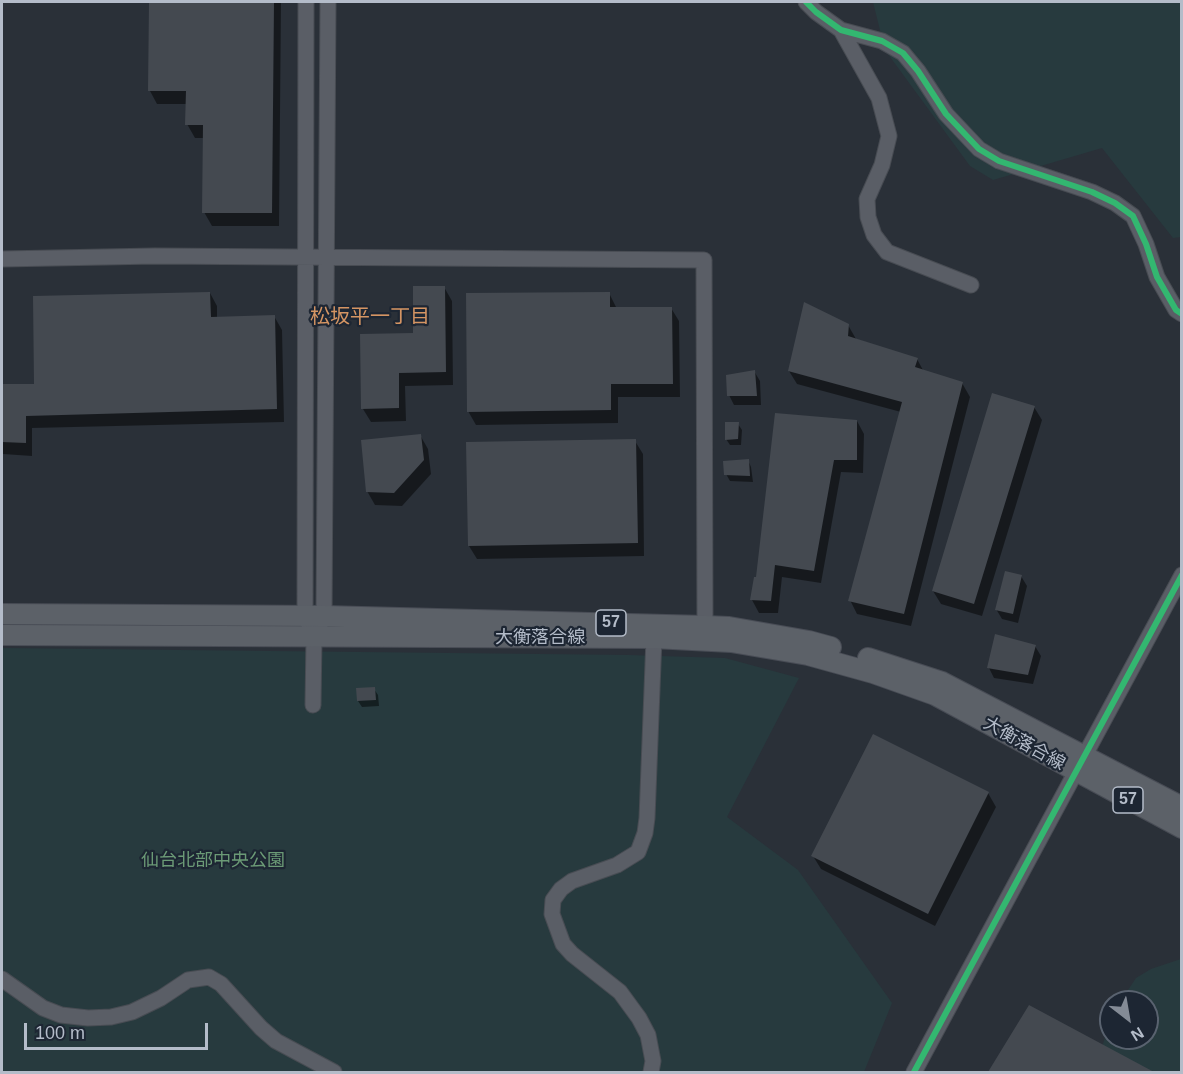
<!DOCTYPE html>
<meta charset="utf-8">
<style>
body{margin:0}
#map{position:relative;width:1183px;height:1074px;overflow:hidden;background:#2a3038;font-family:Arial,sans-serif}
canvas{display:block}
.frame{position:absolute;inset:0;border:3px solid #b4bcc9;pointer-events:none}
.north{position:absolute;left:1099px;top:990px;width:60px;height:60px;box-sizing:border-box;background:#1d2633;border:2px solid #59626f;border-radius:50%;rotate:149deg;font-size:16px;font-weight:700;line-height:24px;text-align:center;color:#b4bcc9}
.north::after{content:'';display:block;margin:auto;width:21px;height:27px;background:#848b96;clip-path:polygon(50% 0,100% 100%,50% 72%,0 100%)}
.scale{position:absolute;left:24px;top:1023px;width:184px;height:27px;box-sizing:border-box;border:3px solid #b4bcc9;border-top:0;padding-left:8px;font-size:18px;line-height:21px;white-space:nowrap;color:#b4bcc9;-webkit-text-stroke:4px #1d2633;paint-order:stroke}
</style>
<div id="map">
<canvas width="1183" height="1074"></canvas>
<div class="frame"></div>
<div class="north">N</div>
<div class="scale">100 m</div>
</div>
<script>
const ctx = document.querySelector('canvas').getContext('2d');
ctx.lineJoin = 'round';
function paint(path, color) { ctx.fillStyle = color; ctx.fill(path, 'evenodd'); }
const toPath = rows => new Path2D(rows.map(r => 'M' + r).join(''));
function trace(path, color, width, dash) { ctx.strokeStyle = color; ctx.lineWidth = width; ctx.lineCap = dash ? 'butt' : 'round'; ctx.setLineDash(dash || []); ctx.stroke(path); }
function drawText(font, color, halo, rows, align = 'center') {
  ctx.font = font + ' Arial,"Noto Sans JP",sans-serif'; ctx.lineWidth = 4.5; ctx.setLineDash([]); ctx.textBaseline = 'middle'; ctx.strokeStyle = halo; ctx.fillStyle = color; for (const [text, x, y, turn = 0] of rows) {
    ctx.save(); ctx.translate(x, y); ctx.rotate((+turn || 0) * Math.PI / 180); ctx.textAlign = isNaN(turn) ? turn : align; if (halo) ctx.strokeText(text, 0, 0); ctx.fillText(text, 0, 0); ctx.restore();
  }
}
paint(toPath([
 [873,2,1181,2,1181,237,1173,238,1102,148,993,180,970,166,885,50],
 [2,648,629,655,725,658,799,678,727,817,798,870,892,1003,864,1072,2,1072],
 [1181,959,1181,1072,1097,1072,1097,1064,1111,1017,1111,1038,1147,1038,1147,1002,1120,1002,1136,978,1151,969]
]), '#273a3e');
paint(toPath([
 [151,2,281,2,279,226,212,226,204,212,205,138,195,138,187,124,187,104,157,104,150,91],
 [444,287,452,301,453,385,405,386,406,421,371,422,363,409],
 [210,293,217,306,217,318,274,316,282,330,284,422,32,428,32,456,3,454,2,386,36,385],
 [609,293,617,309,671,308,679,321,680,397,618,397,618,423,476,425,468,411],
 [848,325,856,339,917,359,924,372,962,383,970,397,911,626,857,614,850,600,901,412,797,384,789,371],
 [754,371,760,381,761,405,734,405,729,395],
 [1034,407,1042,420,982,616,941,604,933,591],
 [857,421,864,434,863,473,841,472,821,583,782,577,778,613,759,613,752,600],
 [738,424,742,430,741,445,730,445,726,439],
 [420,435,428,449,431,474,402,506,375,505,367,491],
 [635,441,643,454,644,556,477,559,469,546],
 [748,460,751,467,753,482,730,481,726,474],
 [1021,576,1027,586,1018,623,1002,619,996,609],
 [1035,646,1041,656,1033,684,994,678,989,668],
 [374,689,378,695,379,706,362,707,358,701],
 [874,736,988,793,996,807,935,926,821,869,813,856],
 [1030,1007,1151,1072,990,1072]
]), '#0007');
paint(toPath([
 [149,2,274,2,272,213,202,213,203,125,185,125,186,91,148,91],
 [413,286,445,286,446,372,399,373,399,408,361,409,360,334,413,333],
 [210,292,211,317,275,315,277,409,26,416,26,443,2,442,2,384,34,384,33,296],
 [610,292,610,307,672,307,673,384,611,384,611,410,467,412,466,293],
 [804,302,849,324,848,336,918,358,915,367,963,382,904,614,848,601,902,402,788,371],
 [755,370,757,396,727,396,726,375],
 [992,393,1035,406,974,604,932,591],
 [775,413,857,420,857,460,834,460,814,571,775,565,771,601,750,600,754,577,756,577],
 [725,422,739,422,738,439,725,440],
 [421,434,424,460,394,493,366,492,361,440],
 [636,439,638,543,468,546,466,442],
 [749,459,750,476,724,475,723,461],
 [1005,571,1022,575,1013,614,995,610],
 [995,634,1036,645,1028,675,987,668],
 [375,687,376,700,357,701,356,688],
 [873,734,989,792,928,914,811,856],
 [1029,1005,1154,1072,988,1072]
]), '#444950');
const minor = toPath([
 [306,2,305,617,309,624],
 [806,2,816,12,841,30,882,41,903,53,918,71,946,114,979,149,999,161,1092,192,1115,203,1133,216,1146,244,1157,277,1176,310,1182,314],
 [841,30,879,98,889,136,882,165,867,199,868,217,874,235,887,252,971,285],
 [2,259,155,256,704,260,705,626],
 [313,705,314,638,324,616,328,2],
 [2,979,43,1008,61,1015,88,1018,111,1017,132,1012,161,998,188,980,209,977,221,984,261,1028,276,1041,334,1072],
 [651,1072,653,1061,648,1035,639,1018,620,992,572,954,563,944,552,914,553,900,561,889,572,881,617,865,638,852,645,833,647,818,654,638],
 [914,1072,1182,575]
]);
const major = toPath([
 [2,614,324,616,705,626,729,627,809,641,831,647],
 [2,635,654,638,731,642,808,655,873,673,935,695,1182,828],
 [868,658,942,682,1182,807]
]);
trace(minor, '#484c53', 17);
trace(major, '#484c55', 22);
trace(minor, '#5a5e66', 15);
trace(major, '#5c6168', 20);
trace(toPath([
 [806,2,816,12,841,30,882,41,903,53,918,71,946,114,979,149,999,161,1092,192,1115,203,1133,216,1146,244,1157,277,1176,310,1182,314],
 [914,1072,1182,575]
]), '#33b770', 6);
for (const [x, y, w] of [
 [611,623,30],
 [1128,800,30]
]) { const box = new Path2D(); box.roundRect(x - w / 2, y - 13, w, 26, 4.5); ctx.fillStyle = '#1d2633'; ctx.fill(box); trace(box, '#b4bcc9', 1.5); }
drawText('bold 16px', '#b4bcc9', null, [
 ["57",611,623],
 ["57",1128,800]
]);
drawText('18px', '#b4bcc9', '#1d2633', [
 ["大衡落合線",540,638],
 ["大衡落合線",1024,744,29]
]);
drawText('18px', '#6b9a76', '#1d2633', [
 ["仙台北部中央公園",213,861]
]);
drawText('20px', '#d59563', '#1d2633', [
 ["松坂平一丁目",370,317]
]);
</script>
